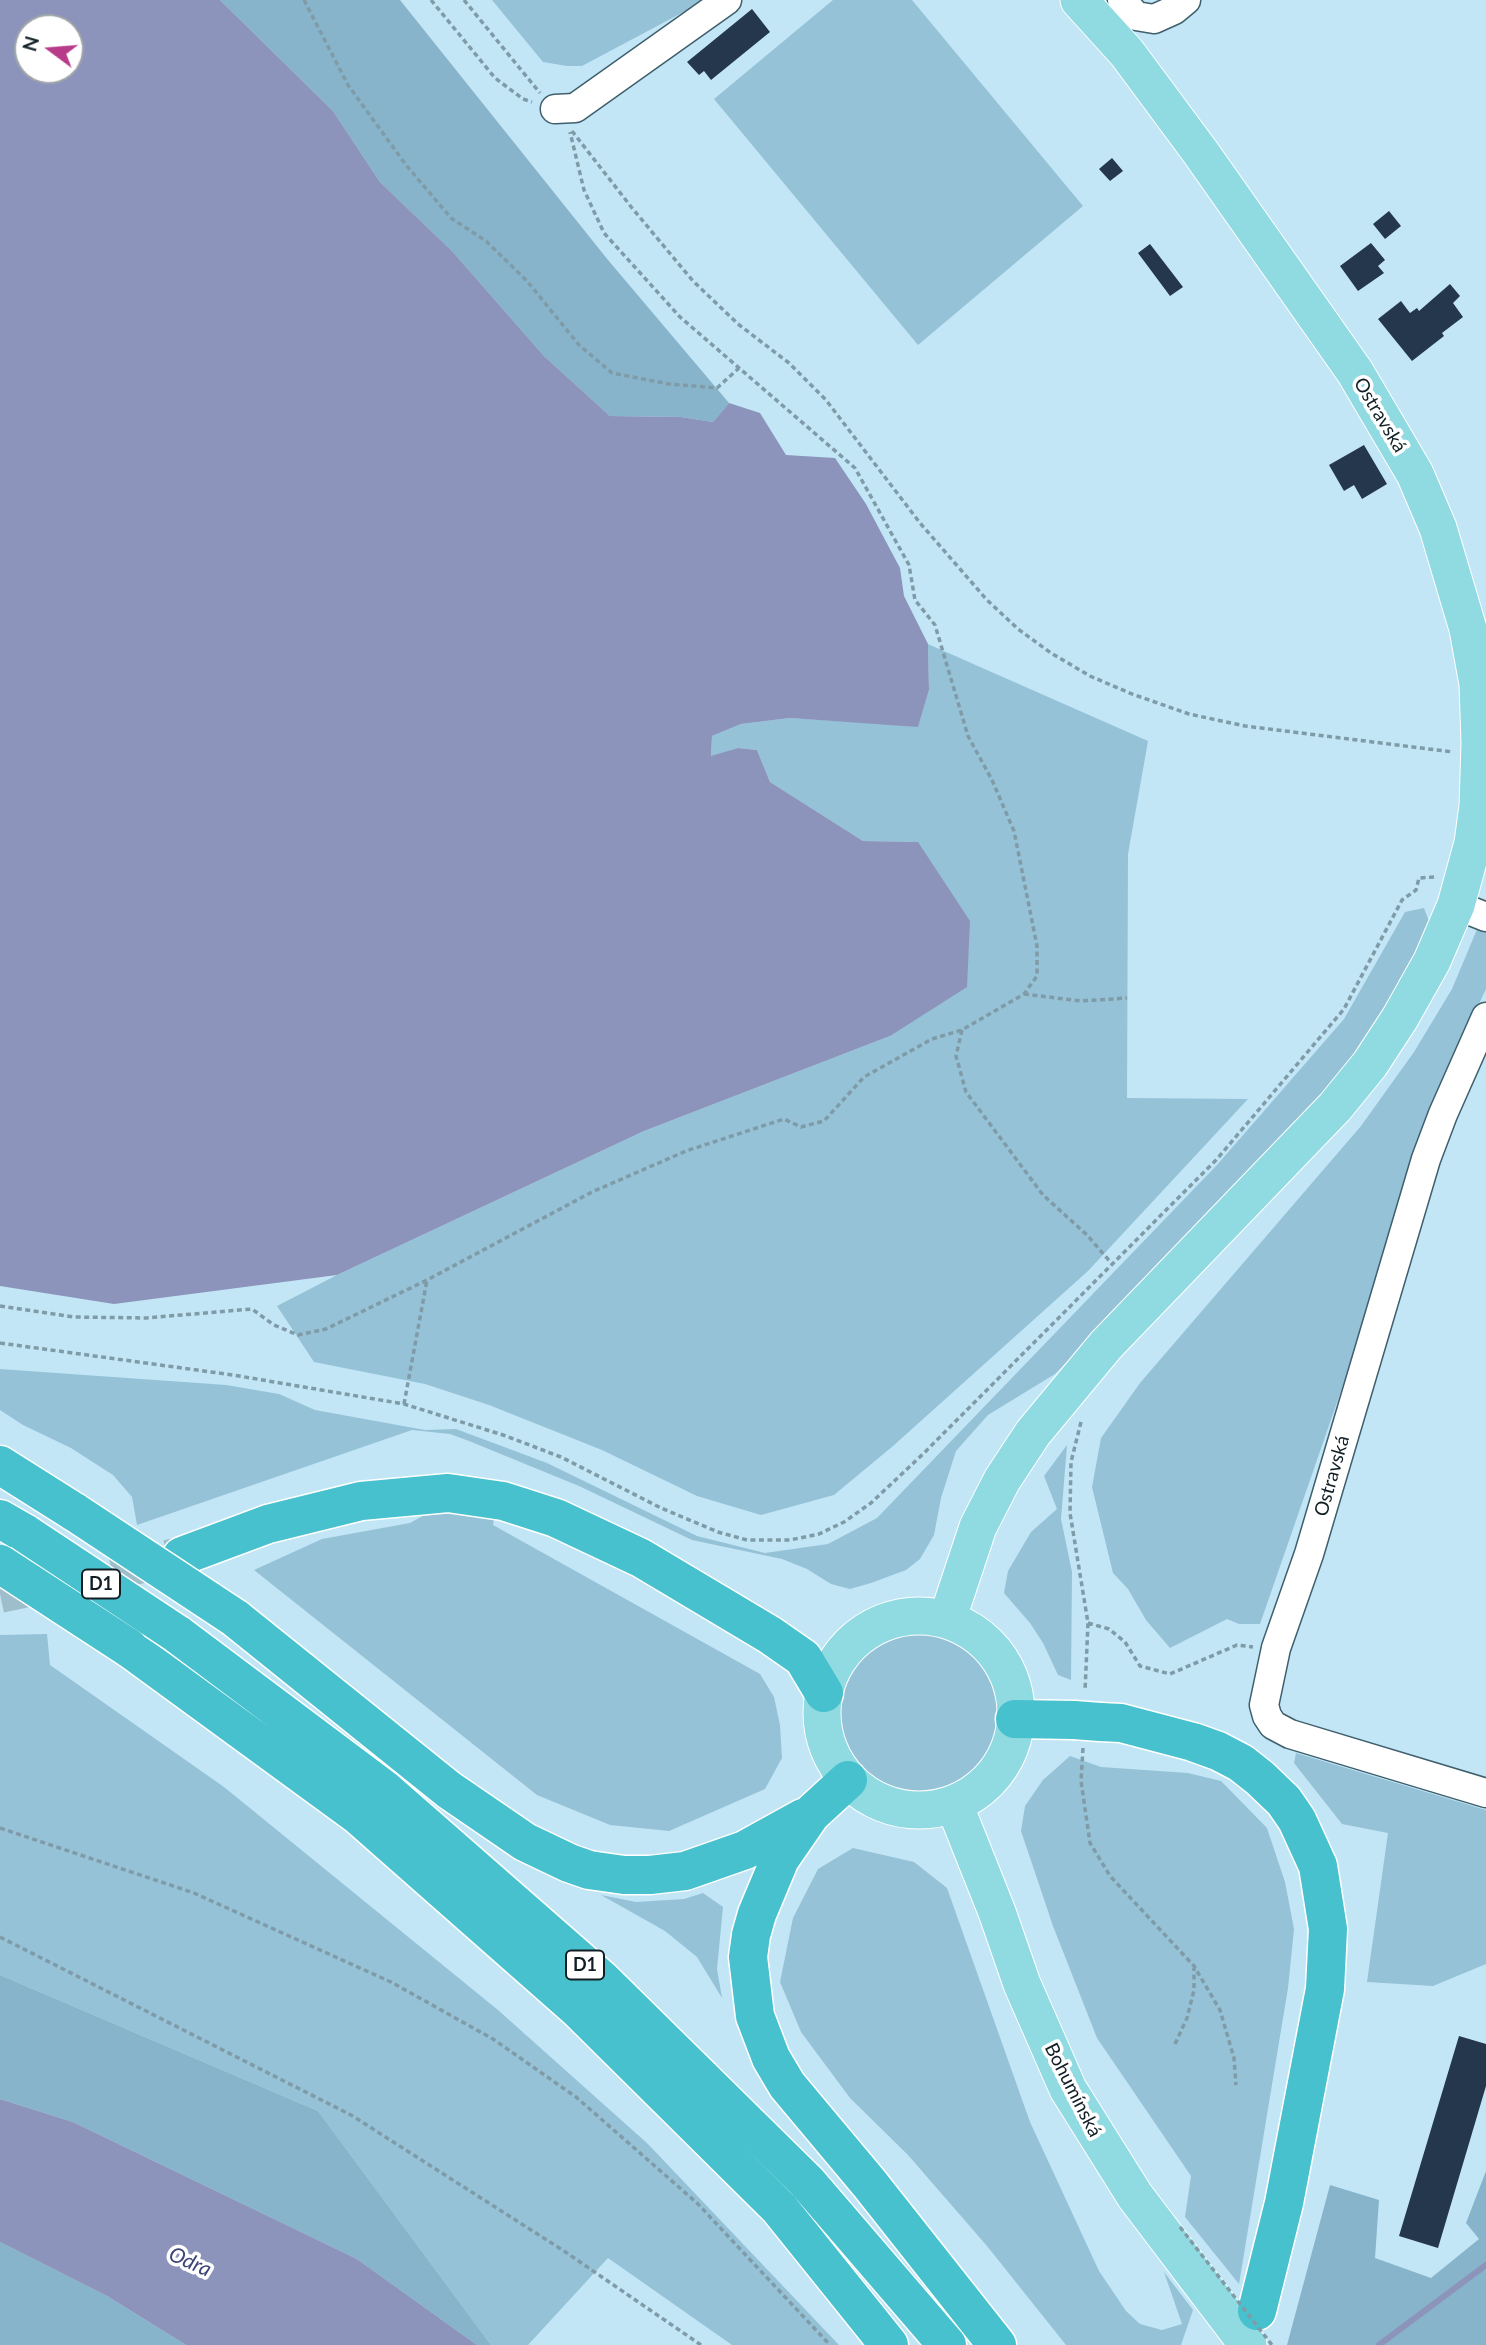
<!DOCTYPE html>
<meta charset="utf-8">
<style>
body{margin:0}
#map{position:relative;width:1486px;height:2345px;overflow:hidden;background:#c2e6f6;font-family:Lato,sans-serif}
canvas{display:block}
.north{position:absolute;left:14px;top:14px;width:70px;height:70px;box-sizing:border-box;background:#fff;border:2px solid #a0a5a8;border-radius:50%;rotate:286deg;font-size:19px;font-weight:700;line-height:28px;text-align:center;color:#111f25}
.north::after{content:'';display:block;margin:auto;width:24px;height:32px;background:#b83b8a;clip-path:polygon(50% 0,100% 100%,50% 72%,0 100%)}
</style>
<div id="map">
<canvas width="1486" height="2345"></canvas>
<div class="north">N</div>
</div>
<script>
const ctx = document.querySelector('canvas').getContext('2d');
ctx.lineJoin = 'round';
function paint(path, color) { ctx.fillStyle = color; ctx.fill(path, 'evenodd'); }
const toPath = rows => new Path2D(rows.map(r => 'M' + r).join(''));
function trace(path, color, width, dash) { ctx.strokeStyle = color; ctx.lineWidth = width; ctx.lineCap = dash ? 'butt' : 'round'; ctx.setLineDash(dash || []); ctx.stroke(path); }
function drawText(font, color, halo, rows, align = 'center') {
  ctx.font = font + ' Lato,sans-serif'; ctx.lineWidth = 7; ctx.setLineDash([]); ctx.textBaseline = 'middle'; ctx.strokeStyle = halo; ctx.fillStyle = color; for (const [text, x, y, turn = 0] of rows) {
    ctx.save(); ctx.translate(x, y); ctx.rotate((+turn || 0) * Math.PI / 180); ctx.textAlign = isNaN(turn) ? turn : align; if (halo) ctx.strokeText(text, 0, 0); ctx.fillText(text, 0, 0); ctx.restore();
  }
}
paint(toPath([
 [492,0,706,0,582,66,567,66,543,62],
 [833,0,912,0,1083,206,918,345,714,99],
 [928,644,1148,741,1128,854,1127,1098,1248,1099,1088,1271,893,1446,834,1495,761,1515,697,1496,602,1450,489,1405,425,1384,314,1362,277,1306,337,1275,644,1131,890,1036,918,842,863,841,770,782,757,750,738,748,711,757,712,736,741,724,790,718,918,726,929,690],
 [1424,908,1431,927,1367,1046,1225,1201,1055,1374,988,1415,956,1451,941,1498,934,1535,920,1559,906,1570,871,1583,850,1589,831,1584,807,1569,782,1559,692,1540,579,1486,469,1441,450,1434,412,1430,137,1525,132,1497,113,1475,71,1448,23,1425,0,1410,0,1369,226,1385,279,1394,315,1410,425,1430,456,1429,547,1463,697,1536,765,1553,828,1544,877,1518,1217,1165,1344,1019,1405,912],
 [1478,927,1486,929,1486,989,1465,1034,1260,1624,1239,1624,1227,1619,1170,1648,1146,1620,1128,1589,1113,1573,1092,1487,1101,1438,1140,1383,1361,1126,1414,1052,1452,989],
 [1067,1445,1061,1519,1072,1572,1071,1680,1058,1675,1043,1643,1030,1623,1004,1593,1008,1571,1031,1532,1057,1509,1044,1476],
 [446,1503,496,1509,493,1525,760,1674,774,1697,780,1725,782,1758,765,1789,669,1831,610,1825,537,1795,254,1570,322,1539,410,1523],
 '837 1714a84 84 0 1 1 168 0a84 84 0 1 1-168 0Z',
 [47,1634,50,1665,224,1787,498,2010,648,2144,839,2345,732,2345,608,2258,528,2345,491,2345,318,2111,0,1975,0,1635],
 [1296,1753,1486,1810,1486,1964,1433,1986,1367,1982,1388,1833,1342,1824,1294,1763],
 [1070,1756,1101,1767,1188,1773,1221,1781,1267,1828,1285,1882,1294,1929,1288,1988,1239,2284,1185,2217,1191,2176,1097,2038,1053,1926,1021,1831,1025,1806,1043,1780],
 [853,1848,914,1862,947,1888,1030,2122,1099,2271,1126,2311,1140,2324,1162,2330,1182,2324,1164,2272,1193,2310,1181,2345,1066,2345,987,2246,908,2155,850,2098,801,2032,780,1982,793,1918,818,1869],
 [703,1893,723,1907,717,1969,722,1998,697,1957,665,1931,601,1895,636,1902,684,1899]
]), '#95c2d7');
paint(toPath([
 [220,0,400,0,608,260,729,403,713,422,681,417,610,416,544,356,452,251,380,182,333,111],
 [0,1975,318,2111,491,2345,477,2345,357,2259,73,2122,0,2099],
 [1486,2171,1486,2345,1287,2345,1330,2185,1379,2200,1375,2258,1431,2278,1479,2239,1466,2223],
 [0,2242,107,2296,186,2345,0,2345]
]), '#87b4ca');
paint(toPath([
 [0,0,220,0,333,111,380,182,452,251,544,356,610,416,681,417,713,422,729,403,760,413,786,455,835,458,866,504,900,568,904,596,928,644,929,690,918,727,790,718,741,724,712,736,711,756,738,748,757,750,770,782,863,841,918,842,970,921,967,987,890,1036,644,1131,337,1275,114,1304,0,1286],
 [70,28,70,70,28,70,28,28],
 [0,2099,73,2122,357,2259,477,2345,186,2345,107,2296,0,2242]
]), '#8c94bb');
trace(toPath([
 [1379,2345,1486,2265]
]), '#8c94bb', 6);
paint(toPath([
 [752,9,770,32,711,80,704,71,699,75,687,62],
 [1112,158,1123,171,1110,181,1099,169],
 [1389,211,1401,226,1385,239,1373,224],
 [1371,243,1385,260,1378,266,1384,273,1358,291,1340,266],
 [1150,244,1183,287,1170,296,1138,253],
 [1450,284,1460,296,1453,303,1463,317,1442,333,1444,336,1412,361,1378,319,1401,301,1410,313,1417,308,1419,311],
 [1364,445,1387,484,1362,499,1354,485,1344,491,1329,465],
 [1459,2036,1486,2044,1486,2086,1438,2248,1399,2236]
]), '#25374c');
trace(toPath([
 [0,1594,176,1557]
]), '#9fbecc', 38, [38, 19]);
const minor = toPath([
 [1122,0,1136,16,1154,19,1174,10,1186,0],
 [555,109,575,108,727,0],
 [1456,905,1486,917],
 [1486,1017,1443,1114,1426,1159,1309,1554,1276,1648,1264,1705,1267,1716,1273,1725,1290,1734,1486,1793]
]);
const major = toPath([
 '822 1713a97 97 0 1 1 194 0a97 97 0 1 1-194 0Z',
 [947,1620,978,1527,1002,1480,1033,1433,1106,1345,1335,1107,1370,1064,1400,1018,1432,961,1456,905,1473,843,1478,806,1480,743,1478,684,1468,629,1438,528,1415,474,1355,372,1201,153,1127,53,1079,0],
 [954,1804,997,1912,1022,1984,1068,2089,1135,2196,1248,2345]
]);
const highway = toPath([
 [0,1465,76,1513],
 [0,1519,26,1534],
 [182,1556,268,1524,361,1501,448,1493,503,1501,556,1518,641,1558,770,1635,803,1658,824,1693],
 [235,1618,449,1790,525,1842,569,1863,589,1870,624,1875,650,1875,685,1871,745,1850,803,1818],
 [177,1634,385,1790,602,1980,807,2182,947,2345],
 [129,1648,359,1816,578,2009,779,2208,889,2345],
 [1015,1719,1074,1720],
 [1100,1722,1121,1723,1193,1742,1218,1751,1241,1763,1260,1778,1284,1801,1297,1820,1318,1866,1328,1929,1325,1989,1284,2203,1257,2311],
 [848,1780,811,1814,780,1859,757,1914,751,1935,748,1957,755,2016,771,2058,787,2085,869,2183,997,2345]
]);
trace(minor, '#3f5f6d', 31);
trace(major, '#fff', 39);
trace(highway, '#fff', 41);
trace(toPath([
 [304,0,348,85,406,165,451,218,486,241,527,281,579,345,612,373,669,384,717,388,739,368],
 [431,0,495,78,523,99,532,102],
 [464,0,540,93],
 [572,131,632,208,693,281,738,324,789,363,826,400,920,523,987,600,1018,629,1051,653,1090,676,1132,694,1189,714,1245,726,1453,752],
 [1024,994,1081,1001,1127,998],
 [962,1030,956,1056,966,1092,1043,1195,1087,1235,1113,1265],
 [0,1306,74,1317,146,1318,252,1309,274,1325,298,1335,326,1329,427,1280,592,1192,686,1151,784,1119,801,1127,824,1121,864,1077,932,1039,962,1030,1024,994,1037,976,1037,946,1014,831,992,780,968,736,935,625,915,600,909,565,855,468,680,317,604,233,584,190,570,132],
 [0,1343,233,1375,404,1404,503,1435,561,1457,661,1508,718,1532,747,1540,790,1540,819,1534,844,1522,871,1503,923,1454,1217,1159,1344,1009,1402,900,1416,890,1419,878,1435,877],
 [404,1404,427,1280],
 [1081,1422,1071,1462,1070,1513,1088,1623,1085,1691],
 [1088,1623,1109,1629,1125,1642,1140,1666,1170,1674,1237,1645,1253,1647],
 [1083,1748,1081,1781,1090,1843,1110,1876,1194,1966,1220,2010,1234,2058,1236,2085],
 [0,1828,194,1893,391,1982,493,2039,576,2097,697,2203,830,2345],
 [0,1937,351,2115,564,2251,701,2345],
 [1175,2044,1187,2018,1194,1990,1194,1968]
]), '#7f9ba7', 3.5, [5, 3.5]);
trace(minor, '#fff', 28);
trace(major, '#90dae1', 37);
trace(highway, '#46c1cd', 38);
const highwayBridge = toPath([
 [76,1513,235,1618],
 [26,1534,177,1634],
 [0,1564,129,1648],
 [1074,1720,1100,1722]
]);
trace(highwayBridge, '#fff', 41, []);
trace(toPath([
 [1180,2227,1272,2345]
]), '#7f9ba7', 3.5, [5, 3.5]);
trace(highwayBridge, '#46c1cd', 38);
for (const [x, y, w] of [
 [101,1584,38],
 [585,1965,38]
]) { const box = new Path2D(); box.roundRect(x - w / 2, y - 14.5, w, 29, 5); ctx.fillStyle = '#fff'; ctx.fill(box); trace(box, '#111f25', 2); }
drawText('bold 18px', '#111f25', null, [
 ["D1",101,1584],
 ["D1",585,1965]
]);
drawText('19px', '#111f25', '#fff', [
 ["Ostravská",1380,415,59],
 ["Ostravská",1332,1476,-74],
 ["Bohumínská",1073,2090,63]
]);
drawText('italic 21px', '#3d4479', '#fff', [
 ["Odra",190,2262,24]
]);
</script>
